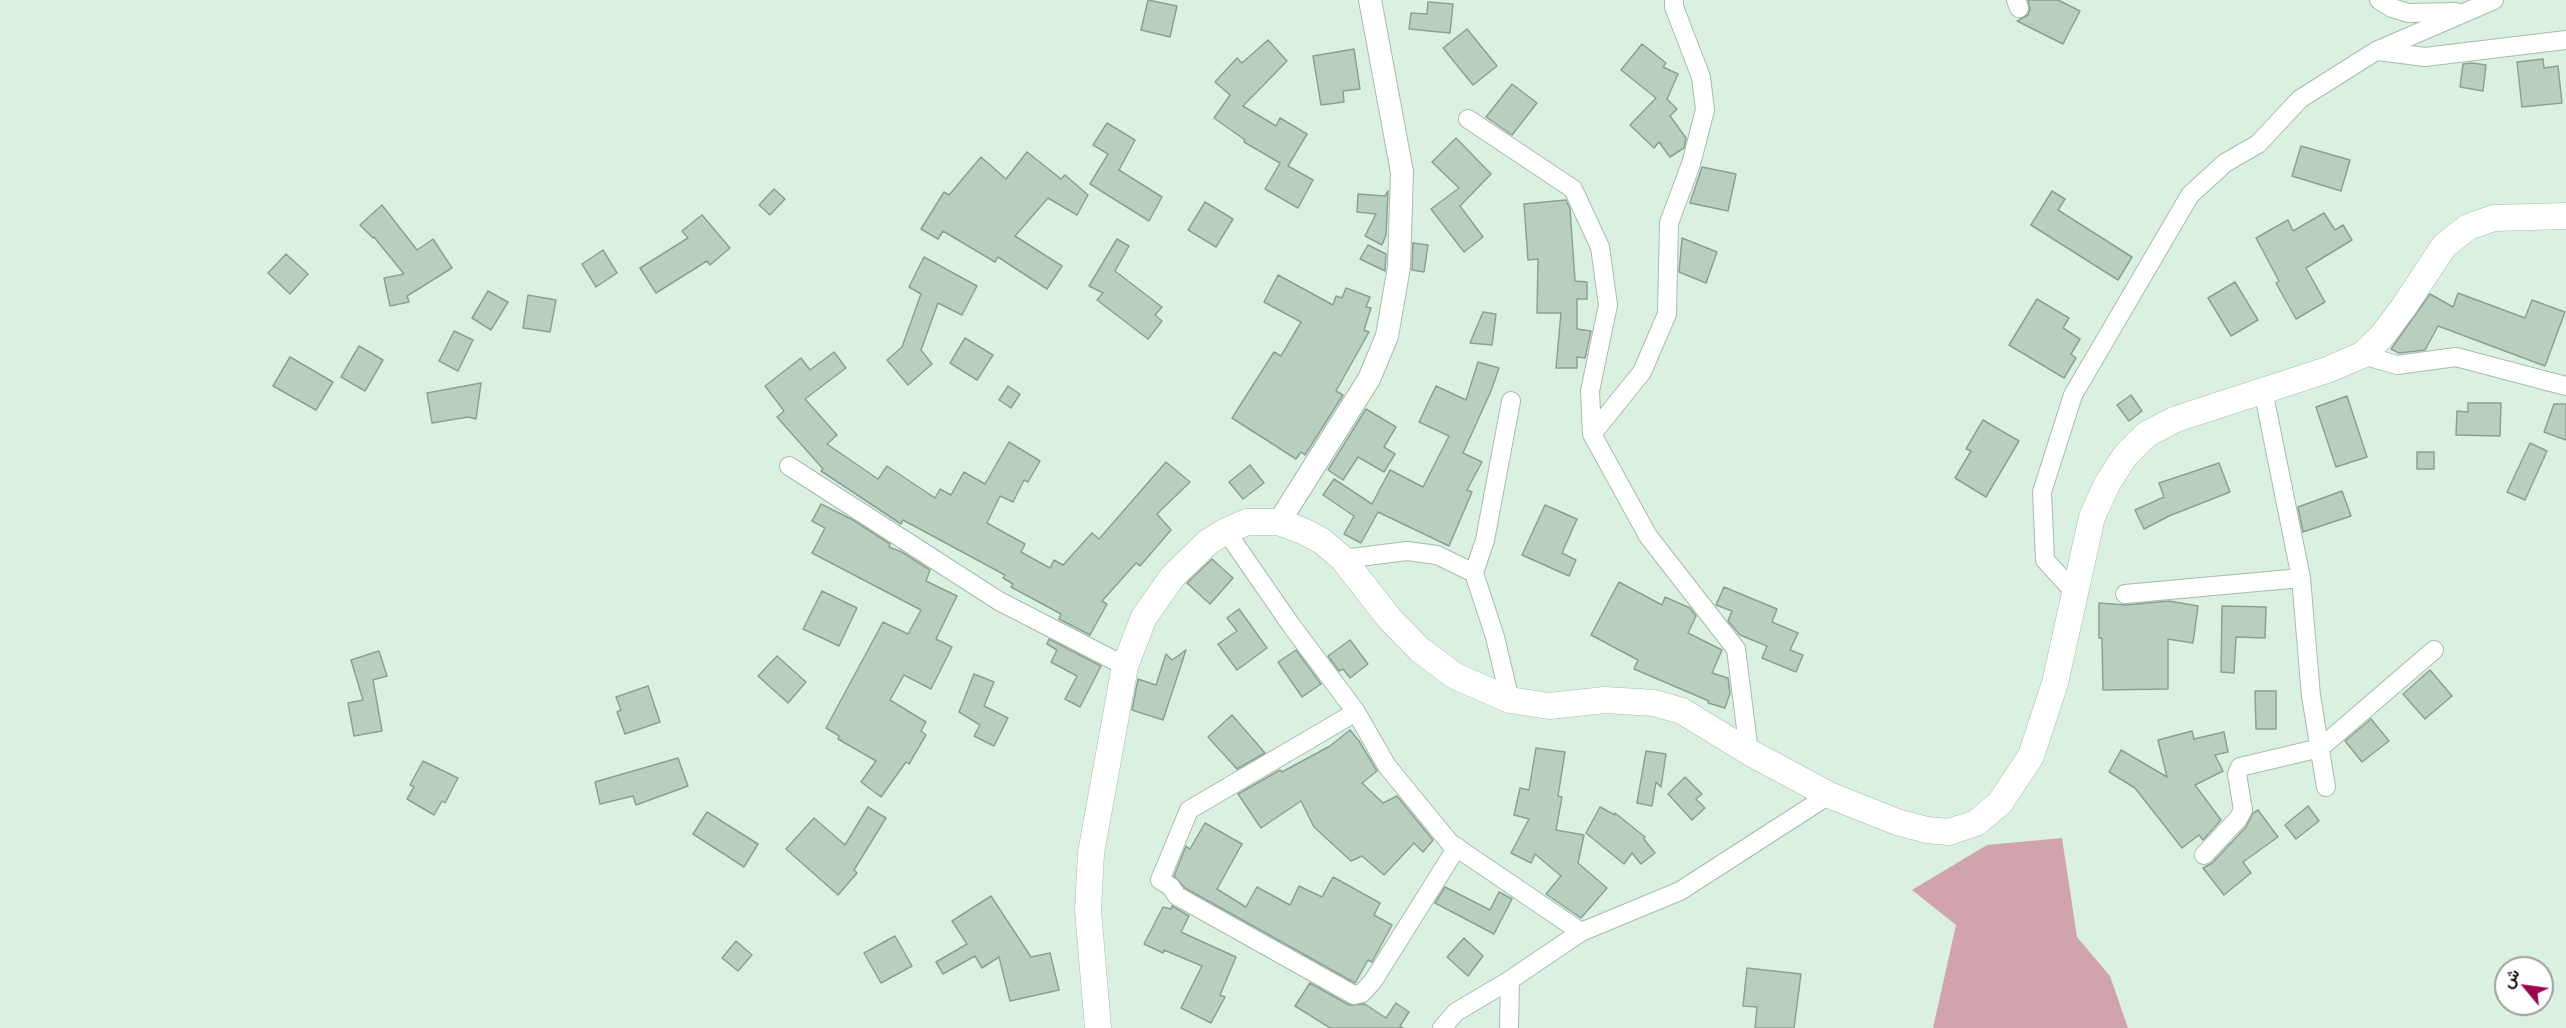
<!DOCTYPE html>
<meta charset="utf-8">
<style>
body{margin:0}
#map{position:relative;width:2566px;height:1028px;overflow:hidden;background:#daf1e1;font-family:Ubuntu,Vazirmatn,sans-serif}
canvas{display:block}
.north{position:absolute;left:2494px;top:956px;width:60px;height:60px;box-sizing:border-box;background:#fff;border:2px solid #9c9f9d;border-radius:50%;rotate:299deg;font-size:16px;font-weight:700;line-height:24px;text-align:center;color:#080f0a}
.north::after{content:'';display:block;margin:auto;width:21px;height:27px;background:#9e044b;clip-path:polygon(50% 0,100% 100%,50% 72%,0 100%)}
</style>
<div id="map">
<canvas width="2566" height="1028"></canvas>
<div class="north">ش</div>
</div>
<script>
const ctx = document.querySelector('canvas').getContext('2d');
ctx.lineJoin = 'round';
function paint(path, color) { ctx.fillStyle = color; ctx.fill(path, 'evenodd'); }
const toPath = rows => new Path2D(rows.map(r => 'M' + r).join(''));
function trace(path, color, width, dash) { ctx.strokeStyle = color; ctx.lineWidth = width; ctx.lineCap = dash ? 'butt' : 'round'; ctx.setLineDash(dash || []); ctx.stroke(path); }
paint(toPath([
 [2062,838,2077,937,2110,976,2128,1028,1933,1028,1956,925,1912,890,1987,845]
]), '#d0a3ad');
const building = toPath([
 [1148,0,1177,6,1170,37,1141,30,1148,0],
 [2028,0,2058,0,2080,11,2063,44,2017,21,2028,15,2030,9,2028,0],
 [1428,2,1453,4,1450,33,1409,29,1411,13,1427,14,1428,2],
 [1467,29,1497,66,1473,85,1443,48,1467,29],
 [1268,40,1287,61,1243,106,1276,126,1280,118,1307,134,1288,166,1313,180,1298,208,1265,189,1280,163,1244,142,1245,140,1214,118,1230,95,1215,82,1237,58,1242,63,1268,40],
 [1642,44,1666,63,1663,67,1678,74,1667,99,1677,109,1670,116,1686,138,1684,148,1670,157,1659,142,1654,148,1630,125,1656,98,1621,70,1642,44],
 [1354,49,1360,89,1343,91,1344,102,1321,105,1313,56,1354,49],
 [2543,59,2544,68,2558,66,2562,103,2522,107,2517,62,2543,59],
 [2472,63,2486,65,2483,91,2460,87,2463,64,2472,63],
 [1512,84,1537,103,1512,135,1486,117,1512,84],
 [1107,123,1135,140,1119,170,1162,197,1149,221,1090,184,1108,154,1093,145,1107,123],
 [1456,138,1491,174,1460,206,1483,237,1464,252,1431,209,1459,188,1432,162,1456,138],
 [2301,146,2350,160,2341,191,2292,176,2301,146],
 [1027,152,1061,179,1065,175,1088,195,1077,215,1048,198,1015,236,1062,266,1047,289,998,257,995,262,943,231,938,239,921,229,944,192,949,195,981,157,1006,179,1027,152],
 [1702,167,1736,174,1728,211,1690,203,1702,167],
 [774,189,785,199,770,215,759,205,774,189],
 [1388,191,1386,235,1382,245,1365,236,1376,214,1357,212,1358,194,1385,196,1388,191],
 [2052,191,2065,199,2058,210,2132,257,2118,280,2031,225,2052,191],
 [1566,200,1570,209,1575,281,1587,282,1587,299,1577,299,1577,329,1591,331,1585,358,1577,357,1577,368,1556,368,1561,313,1537,313,1538,259,1528,260,1524,204,1566,200],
 [1205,202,1233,219,1216,247,1188,230,1205,202],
 [382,205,417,250,433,239,452,268,407,296,409,302,390,306,384,278,404,274,374,237,373,238,360,225,382,205],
 [2324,213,2335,230,2343,225,2352,240,2306,268,2325,302,2296,319,2276,283,2279,281,2256,238,2288,220,2293,231,2324,213],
 [702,215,730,248,710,265,707,261,656,293,640,268,688,238,682,231,702,215],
 [1682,238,1717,252,1706,283,1679,272,1682,238],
 [1117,239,1129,246,1115,271,1162,307,1155,315,1162,321,1148,339,1097,300,1103,293,1089,286,1117,239],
 [1413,243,1428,245,1424,272,1412,270,1413,243],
 [1368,245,1386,254,1385,271,1360,259,1368,245],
 [603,250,617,273,596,287,582,264,603,250],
 [286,254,308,274,290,294,268,273,286,254],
 [924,257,977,286,962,315,938,303,921,350,932,364,908,385,887,360,902,347,921,294,909,287,924,257],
 [1278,275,1333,305,1336,296,1342,298,1346,288,1370,297,1366,307,1371,308,1364,330,1369,332,1336,391,1343,395,1305,455,1301,452,1296,459,1232,418,1274,352,1281,356,1301,322,1264,302,1278,275],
 [2235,282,2258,320,2231,336,2208,298,2235,282],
 [488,291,508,302,491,330,472,318,488,291],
 [2458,293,2525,318,2532,300,2565,312,2545,366,2438,326,2425,350,2399,353,2391,349,2430,294,2453,307,2458,293],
 [528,295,556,300,550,332,523,328,528,295],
 [2037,299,2069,318,2063,328,2080,339,2071,354,2076,358,2064,378,2009,345,2037,299],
 [1483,312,1496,314,1492,345,1470,343,1483,312],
 [454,331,473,340,458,371,439,361,454,331],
 [965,338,993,355,977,380,950,363,965,338],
 [359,346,383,360,365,391,341,377,359,346],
 [834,352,846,368,805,399,837,435,827,444,878,479,887,466,935,498,940,489,951,495,964,472,985,484,1009,442,1040,461,1028,482,1024,480,1013,502,1000,496,987,523,1025,544,1021,552,1050,568,1054,560,1063,565,1092,533,1099,539,1166,462,1190,482,1157,514,1171,530,1140,566,1136,563,1102,601,1107,604,1090,635,1059,619,1061,614,1011,587,1013,584,1003,578,1005,575,903,520,901,524,821,471,823,469,777,417,784,411,765,386,801,358,810,370,834,352],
 [290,357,333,382,316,410,273,386,290,357],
 [1478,362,1499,368,1491,391,1463,453,1482,462,1467,490,1472,492,1449,546,1378,512,1361,543,1344,534,1354,516,1323,495,1334,479,1372,504,1390,470,1423,487,1449,436,1419,422,1436,386,1466,400,1478,362],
 [481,383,476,419,468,417,432,423,427,393,481,383],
 [1008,386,1020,394,1011,408,999,400,1008,386],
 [2131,395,2142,411,2129,421,2117,405,2131,395],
 [2347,396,2367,457,2336,467,2316,407,2347,396],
 [2468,403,2501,403,2500,436,2456,435,2457,411,2468,412,2468,403],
 [2554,404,2566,404,2566,440,2544,432,2554,404],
 [1366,409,1396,427,1384,447,1395,454,1384,472,1358,457,1343,480,1328,470,1366,409],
 [1983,420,2019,441,1986,497,1955,478,1971,451,1966,449,1983,420],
 [2530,443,2547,451,2525,500,2507,492,2530,443],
 [2417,452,2434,452,2434,469,2417,469,2417,452],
 [2219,463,2230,492,2169,516,2144,529,2135,510,2164,497,2159,483,2219,463],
 [1250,465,1264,483,1243,499,1229,482,1250,465],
 [2342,491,2351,516,2303,532,2298,507,2342,491],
 [821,504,853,520,890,544,889,547,902,552,930,570,926,581,957,596,936,639,952,647,931,689,904,675,890,700,926,722,921,731,926,735,909,764,906,762,881,797,861,782,876,761,838,739,839,736,826,728,883,622,908,634,921,610,812,553,825,528,812,521,821,504],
 [1545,505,1577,519,1562,553,1576,560,1569,576,1522,555,1545,505],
 [1212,559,1233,578,1210,604,1187,583,1212,559],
 [1619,582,1662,605,1665,597,1690,608,1696,616,1688,633,1722,650,1712,673,1728,678,1730,693,1725,708,1708,703,1709,701,1634,669,1638,660,1591,635,1619,582],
 [1724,587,1777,609,1772,622,1798,633,1790,650,1803,655,1796,672,1762,658,1767,646,1740,635,1728,621,1732,611,1716,605,1724,587],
 [822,591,857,608,839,646,803,629,822,591],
 [2169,601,2198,606,2193,643,2168,639,2168,689,2103,690,2102,638,2099,638,2099,603,2126,605,2169,601],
 [2222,606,2266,607,2265,638,2236,637,2234,673,2221,672,2222,606],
 [1239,609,1267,648,1237,670,1218,644,1237,631,1227,618,1239,609],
 [1049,639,1101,666,1080,707,1065,699,1077,676,1051,662,1057,650,1047,644,1049,639],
 [1350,640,1368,664,1350,678,1343,669,1339,671,1328,656,1350,640],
 [1186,650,1163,720,1132,710,1138,679,1156,685,1166,654,1172,660,1186,650],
 [1296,650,1321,684,1302,697,1278,662,1296,650],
 [379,651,387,676,373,680,382,731,354,736,348,703,363,700,351,660,379,651],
 [777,656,806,682,788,703,758,676,777,656],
 [2430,670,2452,696,2425,719,2403,694,2430,670],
 [974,674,994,682,984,706,1008,718,994,746,974,736,980,725,959,712,974,674],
 [648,686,660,722,625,734,617,712,621,710,616,697,648,686],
 [2255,691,2276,691,2276,729,2256,729,2255,691],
 [1232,715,1265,753,1237,769,1208,737,1232,715],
 [2371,719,2389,741,2362,762,2345,741,2371,719],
 [1350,730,1359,741,1377,771,1362,783,1383,803,1397,796,1433,840,1423,852,1414,843,1384,875,1362,856,1351,861,1314,827,1301,801,1261,828,1238,794,1280,770,1282,772,1330,746,1350,730],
 [2192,731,2194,739,2224,732,2228,752,2215,755,2223,771,2195,785,2221,820,2203,840,2199,835,2182,848,2135,788,2109,772,2121,750,2167,777,2158,740,2192,731],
 [1536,748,1565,752,1558,796,1562,797,1556,830,1584,835,1578,863,1607,888,1581,918,1546,894,1561,876,1535,854,1531,863,1511,853,1529,819,1514,815,1520,788,1529,790,1536,748],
 [1646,751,1666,754,1661,787,1656,782,1652,806,1637,803,1646,751],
 [678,758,688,786,636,805,633,796,600,804,595,782,678,758],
 [423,761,458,778,445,803,442,801,434,815,407,799,414,787,410,785,423,761],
 [1685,777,1702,794,1696,799,1705,808,1692,820,1668,794,1685,777],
 [2308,806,2319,821,2296,839,2285,825,2308,806],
 [868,807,886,818,854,870,857,873,838,895,786,849,814,818,845,845,868,807],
 [1600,807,1615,815,1615,813,1645,837,1644,839,1655,853,1641,864,1632,853,1624,864,1586,833,1600,807],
 [2258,810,2278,837,2243,862,2251,873,2224,895,2203,868,2212,863,2246,827,2253,813,2258,810],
 [707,812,758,844,744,867,693,834,707,812],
 [1205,823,1242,844,1217,889,1246,907,1257,887,1290,905,1299,886,1322,897,1333,877,1380,903,1374,915,1392,925,1372,962,1368,960,1355,983,1185,888,1174,876,1186,846,1190,849,1205,823],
 [1445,887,1490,910,1499,892,1512,899,1494,934,1435,903,1445,887],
 [991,896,1031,957,1050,953,1059,990,1010,1001,999,957,982,968,975,956,943,974,936,962,967,944,952,921,991,896],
 [1172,906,1189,916,1181,932,1236,957,1220,995,1225,997,1211,1023,1181,1008,1202,966,1164,950,1163,953,1144,944,1163,907,1171,909,1172,906],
 [895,936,912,966,881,983,864,953,895,936],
 [1464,938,1483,956,1468,976,1447,957,1464,938],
 [736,941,752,955,738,971,722,958,736,941],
 [1747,968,1801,974,1794,1028,1755,1028,1757,1007,1743,1006,1747,968],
 [1310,983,1349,1005,1365,1004,1386,1018,1396,1003,1409,1012,1400,1026,1403,1028,1330,1028,1295,1006,1310,983]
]);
paint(building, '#b8cebf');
trace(building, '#8ca193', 1.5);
const minor = toPath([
 [2016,0,2019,8],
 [2379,0,2392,8,2408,13,2456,12],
 [2378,51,2425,57,2566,40],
 [1468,119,1573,189,1600,247,1608,305,1590,391,1592,434,1648,536,1736,649,1749,752],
 [2362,355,2397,365,2456,357,2566,386],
 [2263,390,2301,578,2311,696,2326,787],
 [1592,434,1642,372,1667,314,1669,223,1691,164,1705,110,1701,77,1674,7,1674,0],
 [789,466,999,601,1125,666],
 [1226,531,1291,625,1356,712,1387,766,1450,843,1581,932],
 [1343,559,1407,551,1437,555,1474,573],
 [2076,594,2045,560,2042,492,2073,395,2190,195,2225,163,2258,144,2300,99,2376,51,2494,0],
 [2125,594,2301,578],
 [1510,700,1495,637,1474,573,1485,540,1511,401],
 [1356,712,1189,810,1160,880,1171,887,1177,896,1354,995,1362,993,1373,981,1457,847],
 [2204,855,2238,819,2243,810,2237,774,2240,767,2320,748,2434,650],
 [1442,1028,1456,1012,1510,980],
 [1509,1028,1510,980,1581,932,1680,891,1829,795]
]);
const tertiary = toPath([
 [1279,522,1369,379,1387,336,1399,267,1402,172,1370,0]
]);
const secondary = toPath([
 [1098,1028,1088,910,1091,853,1125,666,1144,617,1173,576,1208,542,1226,531,1247,522,1279,522,1303,531,1322,541,1343,559,1389,618,1419,649,1455,676,1510,700,1549,706,1605,700,1654,703,1682,711,1749,752,1829,795,1897,822,1927,830,1949,832,1976,823,2000,803,2031,756,2055,683,2092,517,2107,484,2125,456,2147,434,2176,419,2327,370,2362,355,2381,337,2403,308,2444,246,2468,227,2494,218,2566,216]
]);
trace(minor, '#a6bcad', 20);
trace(tertiary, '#a6bcad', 24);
trace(secondary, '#a6bcad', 27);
trace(minor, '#fff', 18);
trace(tertiary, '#fff', 22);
trace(secondary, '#fff', 26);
</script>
